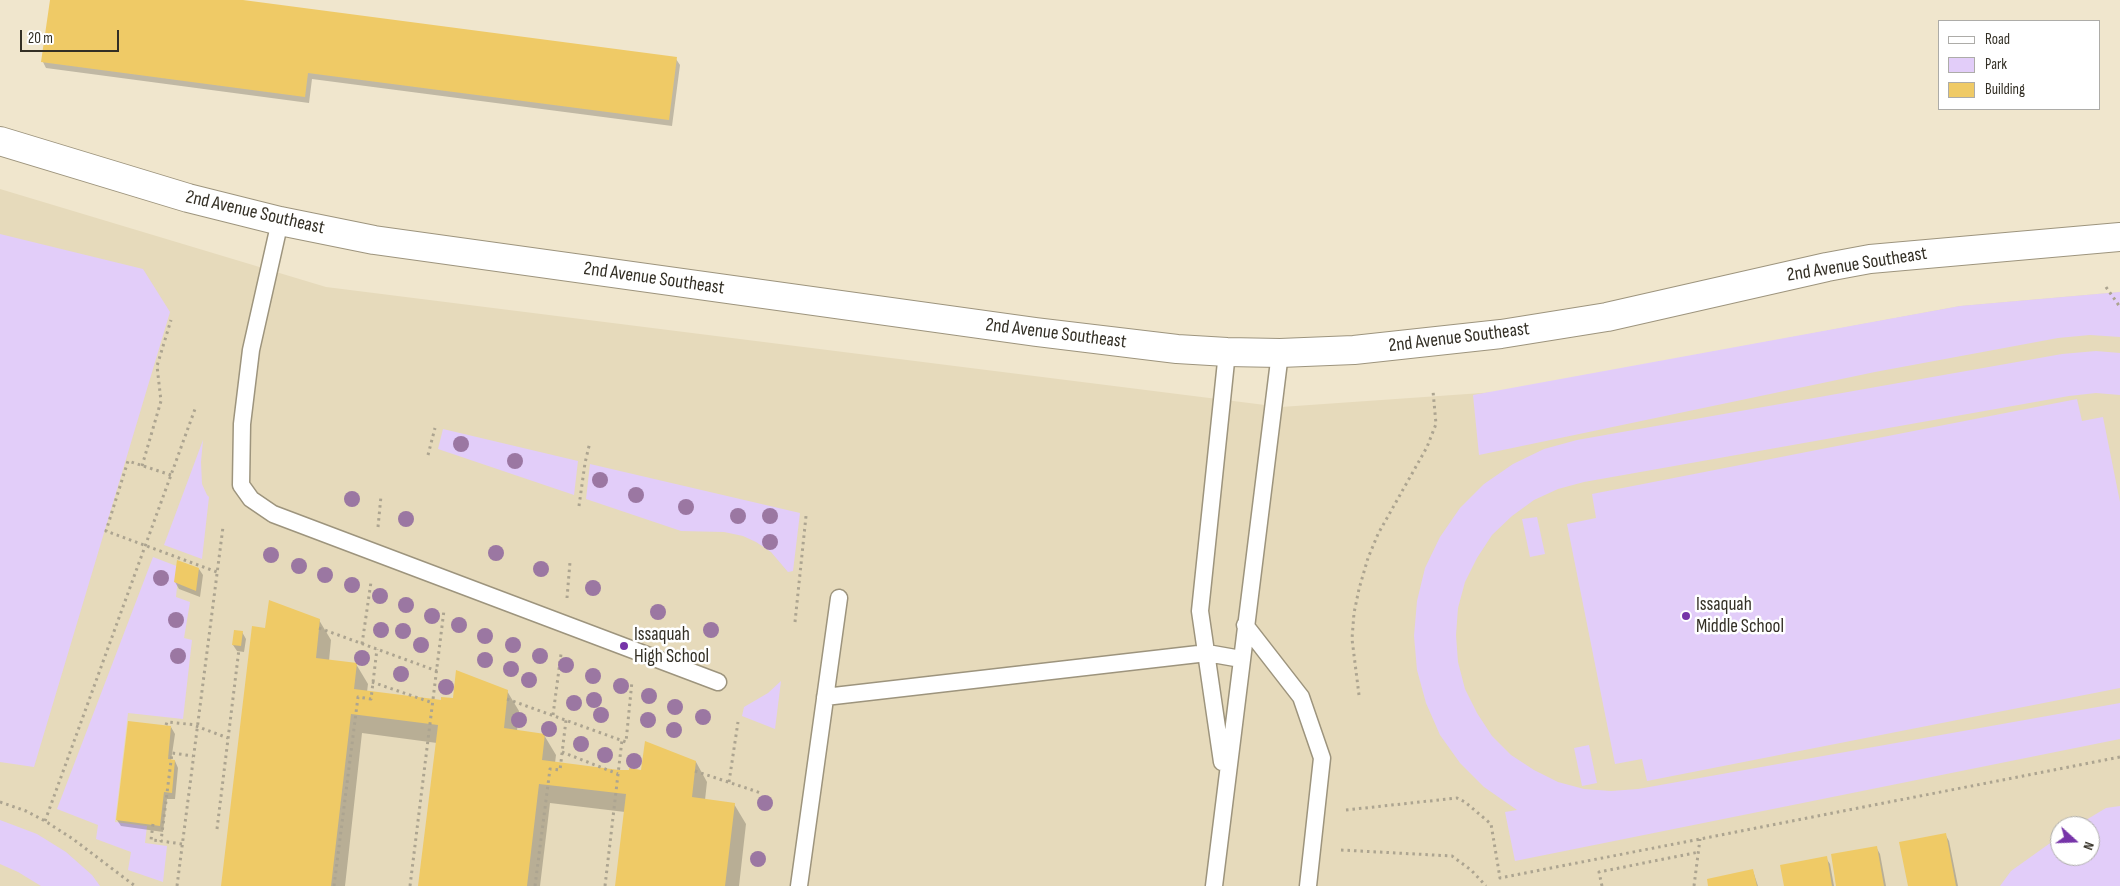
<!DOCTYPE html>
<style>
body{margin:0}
#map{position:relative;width:2120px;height:886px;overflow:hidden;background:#f0e6cd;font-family:"Sofia Sans Condensed",sans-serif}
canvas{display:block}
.legend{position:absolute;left:1938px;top:20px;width:162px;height:90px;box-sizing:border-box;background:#fff;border:1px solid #adaca8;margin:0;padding:6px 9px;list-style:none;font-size:15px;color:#332f25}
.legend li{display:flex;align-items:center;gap:10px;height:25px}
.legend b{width:25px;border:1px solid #adaca8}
.north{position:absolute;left:2050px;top:816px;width:50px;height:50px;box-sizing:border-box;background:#fff;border:1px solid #adaca8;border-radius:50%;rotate:110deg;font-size:14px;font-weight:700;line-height:20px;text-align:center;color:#332f25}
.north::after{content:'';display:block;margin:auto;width:18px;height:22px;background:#7634a8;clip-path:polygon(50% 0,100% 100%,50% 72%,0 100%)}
.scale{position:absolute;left:20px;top:30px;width:99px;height:22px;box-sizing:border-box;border:2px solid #332f25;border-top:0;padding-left:6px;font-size:15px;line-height:18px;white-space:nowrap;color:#332f25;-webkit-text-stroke:4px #fff;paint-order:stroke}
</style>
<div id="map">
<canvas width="2120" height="886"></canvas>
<ul class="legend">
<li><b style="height:6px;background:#fff"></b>Road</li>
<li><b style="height:14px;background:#e2cdf9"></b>Park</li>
<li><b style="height:14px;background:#efca66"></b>Building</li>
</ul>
<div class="north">N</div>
<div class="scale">20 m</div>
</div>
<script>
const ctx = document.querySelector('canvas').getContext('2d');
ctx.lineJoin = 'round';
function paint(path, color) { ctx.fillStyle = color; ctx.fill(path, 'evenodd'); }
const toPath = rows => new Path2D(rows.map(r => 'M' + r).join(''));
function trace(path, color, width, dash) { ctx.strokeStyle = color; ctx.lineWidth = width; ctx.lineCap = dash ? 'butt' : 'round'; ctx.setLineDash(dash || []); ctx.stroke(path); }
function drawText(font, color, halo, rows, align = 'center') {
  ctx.font = font + ' "Sofia Sans Condensed",sans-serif'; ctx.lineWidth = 5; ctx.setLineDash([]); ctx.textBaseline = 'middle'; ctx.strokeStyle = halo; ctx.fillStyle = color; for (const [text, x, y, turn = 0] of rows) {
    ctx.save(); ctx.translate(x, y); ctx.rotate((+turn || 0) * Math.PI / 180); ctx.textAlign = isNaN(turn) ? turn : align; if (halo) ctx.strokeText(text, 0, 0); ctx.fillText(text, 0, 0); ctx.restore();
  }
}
paint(toPath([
 [0,189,326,287,1281,407,1496,392,1960,306,2120,292,2120,886,0,886],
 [2060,826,2090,826,2090,856,2060,856]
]), '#e6dabb');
paint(toPath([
 [0,234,143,269,170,312,34,767,0,762],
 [2120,292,2120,337,2090,335,2058,338,1875,372,1479,455,1473,395,1960,306],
 [2096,351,2120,353,2120,395,2096,393,2069,396,1584,482,1558,489,1534,500,1512,516,1492,535,1477,558,1465,582,1458,608,1456,635,1458,662,1465,689,1477,713,1492,736,1511,755,1534,770,1558,782,1584,789,1611,791,1638,789,2120,703,2120,739,1515,861,1505,812,1517,810,1484,787,1460,763,1440,735,1426,703,1417,670,1414,636,1417,601,1425,568,1440,537,1460,508,1484,484,1513,464,1544,449,1577,440,2062,354],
 [2077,399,2082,421,2103,417,2120,502,2120,688,1647,781,1642,759,1615,764,1567,524,1596,518,1592,494],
 [443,429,578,461,574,495,438,449],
 [203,440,201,462,202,484,207,495,209,497,202,559,164,545],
 [590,464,800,513,793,571,788,572,771,552,756,542,743,536,724,532,681,531,586,499],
 [1537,517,1545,554,1530,557,1522,519],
 [153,557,179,567,176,597,190,602,184,638,192,640,183,719,128,713,115,822,147,826,145,843,167,846,163,882,128,870,131,852,96,839,98,825,57,809],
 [781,681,775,729,742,716,744,707,768,693],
 [1589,745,1597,783,1582,786,1574,748],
 [2120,806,2120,886,2000,886,2011,871,2060,836,2060,856,2090,856,2090,826,2076,826,2106,808],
 [0,820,37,834,66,852,92,875,100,886,41,886,18,872,0,864]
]), '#e2cdf9');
paint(toPath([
 [51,0,233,0,676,59,680,65,672,126,312,79,309,103,46,68,43,62],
 [199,569,203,575,200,597,179,589,175,582],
 [319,620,331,640,329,661,356,664,368,684,367,692,433,701,454,700,507,691,519,711,517,731,544,735,556,755,555,763,618,771,642,771,696,762,707,782,705,800,734,804,746,824,739,886,616,886,625,812,550,803,540,886,420,886,437,743,362,733,345,886,223,886,267,629],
 [242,632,246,639,244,652,237,651,233,645],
 [171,727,175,734,171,761,175,761,178,768,175,799,167,799,163,832,121,826,117,820],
 [1945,834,1949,841,1958,886,1909,886],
 [1876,847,1880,854,1886,886,1838,886],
 [1826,858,1830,864,1834,886,1785,886],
 [1753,871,1758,886,1710,886]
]), '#0003');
paint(toPath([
 [50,0,243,0,677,57,669,120,308,73,305,97,41,62],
 [177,560,199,568,196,591,174,582],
 [269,600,320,619,316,658,357,663,354,689,434,699,441,700,441,697,453,698,456,670,508,690,504,728,545,734,542,760,619,770,629,770,629,768,641,770,645,741,696,761,692,797,735,803,725,886,615,886,626,794,539,784,527,886,418,886,438,725,351,714,331,886,221,886,252,626,265,628],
 [234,630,243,631,241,646,232,645],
 [128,721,171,726,168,759,175,760,172,793,164,792,160,826,116,820],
 [1946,833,1956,886,1908,886,1899,842],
 [1877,846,1884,886,1836,886,1831,854],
 [1827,856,1832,886,1784,886,1780,865],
 [1753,869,1757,886,1708,886,1707,879]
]), '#efca66');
const lane = toPath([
 [280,221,251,350,242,424,241,485,251,499,273,514,718,682],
 [1245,625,1301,697,1322,758,1308,886],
 [825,697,1207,653,1241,659],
 [1222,762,1200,611,1227,352],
 [799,886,839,598],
 [1214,886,1280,353]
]);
const secondary = toPath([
 [0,141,188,198,280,221,374,240,1036,332,1177,349,1227,352,1280,353,1354,350,1501,334,1607,317,1827,267,1870,259,2120,237]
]);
trace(lane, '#9d947d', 19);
trace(secondary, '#9d947d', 30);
trace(toPath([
 [2106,287,2120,307],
 [428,455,435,428],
 [142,466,161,401,157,366,171,320],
 [171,475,128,461,106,531,217,572],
 [579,506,585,463,590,442],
 [378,527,381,496],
 [567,598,570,562],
 [795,622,806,516],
 [319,628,437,671],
 [362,644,371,582],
 [372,682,433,703],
 [1359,695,1352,639,1354,613,1359,589,1368,558,1378,534,1427,447,1436,424,1433,391],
 [507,699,626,742,632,681],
 [553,715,561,654],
 [166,725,167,722,197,725],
 [196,726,228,738],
 [562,752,618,774],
 [695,771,761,793],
 [729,782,738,722],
 [0,802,26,811,45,821,73,839,135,886],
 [1346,810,1457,798,1465,802,1491,824,1500,878,2120,757],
 [45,821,195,409],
 [153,824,151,840,161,841],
 [217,829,239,649],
 [182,844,161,841,172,753,193,756],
 [1341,850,1452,856,1471,870,1486,886],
 [177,886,223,527],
 [334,886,358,697,371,699,377,649],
 [410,886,444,610],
 [535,886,550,769,560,770,566,720],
 [605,886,622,740],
 [1602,886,1599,872,1699,852],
 [1694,886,1700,839]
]), '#aca490', 3, [2.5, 4]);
trace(lane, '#fff', 16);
trace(secondary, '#fff', 28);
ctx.fillStyle = '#9b77a2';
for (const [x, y] of [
 [461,444],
 [515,461],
 [600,480],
 [636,495],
 [352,499],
 [686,507],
 [738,516],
 [770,516],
 [406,519],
 [770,542],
 [496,553],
 [271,555],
 [299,566],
 [541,569],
 [325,575],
 [161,578],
 [352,585],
 [593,588],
 [380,596],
 [406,605],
 [658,612],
 [432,616],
 [176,620],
 [459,625],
 [381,630],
 [711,630],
 [403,631],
 [485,636],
 [421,645],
 [513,645],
 [178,656],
 [540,656],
 [362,658],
 [485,660],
 [566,665],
 [511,669],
 [401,674],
 [593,676],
 [529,680],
 [621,686],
 [446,687],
 [649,696],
 [594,700],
 [574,703],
 [675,707],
 [601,715],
 [703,717],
 [519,720],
 [648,720],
 [549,729],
 [674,730],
 [581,744],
 [605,755],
 [634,761],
 [765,803],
 [758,859]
]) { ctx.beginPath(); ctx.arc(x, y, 8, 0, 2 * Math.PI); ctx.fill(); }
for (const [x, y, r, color] of [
 [1686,616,5,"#7634a8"],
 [624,646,5,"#7634a8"]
]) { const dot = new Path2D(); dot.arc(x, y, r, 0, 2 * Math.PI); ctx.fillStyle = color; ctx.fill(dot); trace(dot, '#fff', 2); }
drawText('19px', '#332f25', '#fff', [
 ["2nd Avenue Southeast",255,213,13],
 ["2nd Avenue Southeast",1857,265,-9],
 ["2nd Avenue Southeast",654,279,8],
 ["2nd Avenue Southeast",1056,334,7],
 ["2nd Avenue Southeast",1459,338,-7]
]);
drawText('19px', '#332f25', '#fff', [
 ["Issaquah",1696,605],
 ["Middle School",1696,627],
 ["Issaquah",634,635],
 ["High School",634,657]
], 'left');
</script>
